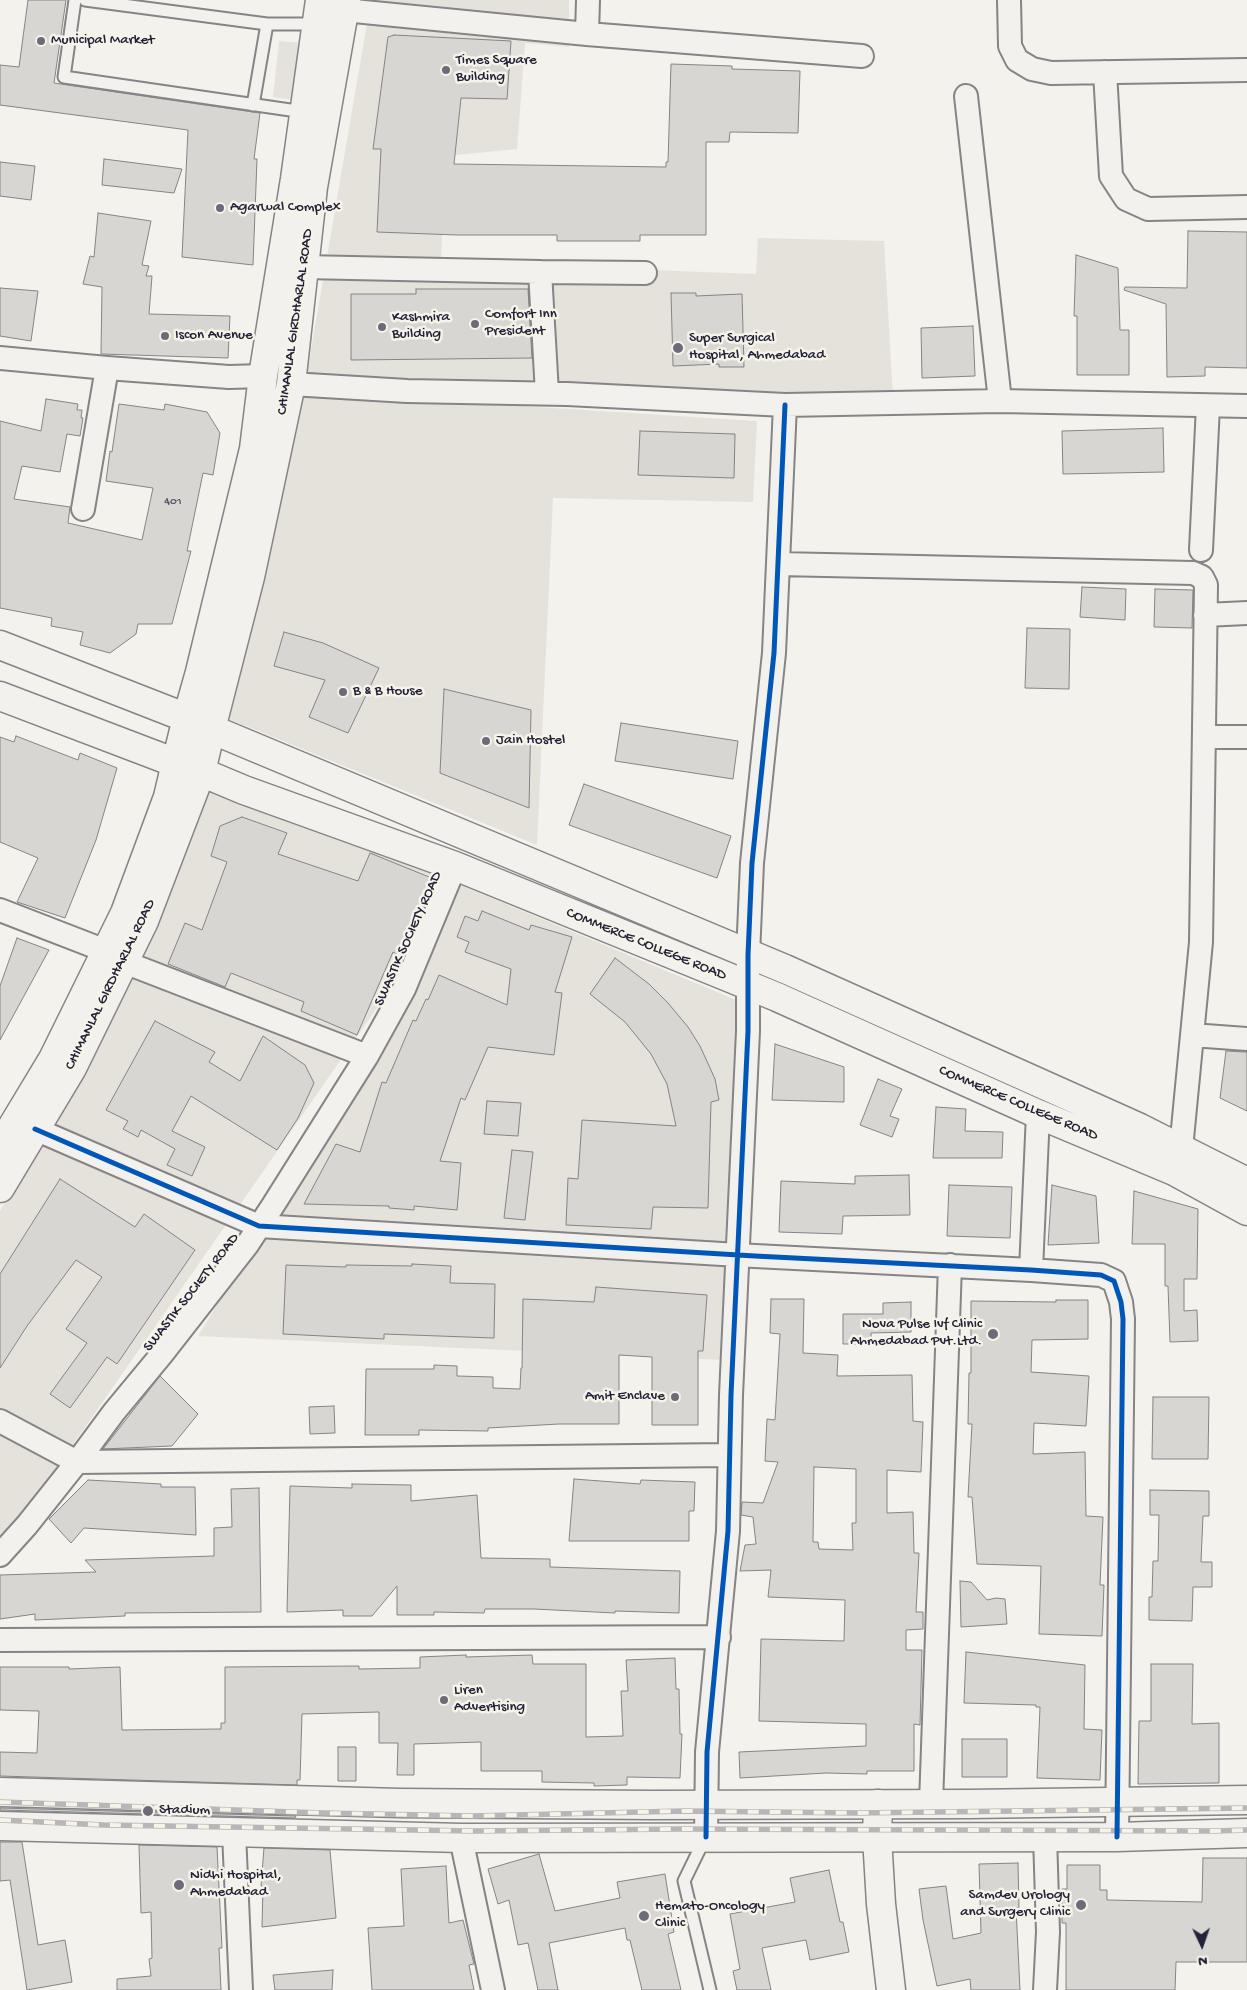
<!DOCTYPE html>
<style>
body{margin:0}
#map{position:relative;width:1247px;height:1990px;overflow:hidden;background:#f4f2ec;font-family:"Gochi Hand",sans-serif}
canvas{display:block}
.north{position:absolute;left:1177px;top:1920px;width:50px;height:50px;-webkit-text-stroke:4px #f7f3e8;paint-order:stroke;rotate:177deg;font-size:14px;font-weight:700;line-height:20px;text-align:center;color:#22223b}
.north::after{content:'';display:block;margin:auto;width:18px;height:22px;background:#22223b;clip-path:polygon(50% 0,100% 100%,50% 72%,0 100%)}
</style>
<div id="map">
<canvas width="1247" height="1990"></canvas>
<div class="north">N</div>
</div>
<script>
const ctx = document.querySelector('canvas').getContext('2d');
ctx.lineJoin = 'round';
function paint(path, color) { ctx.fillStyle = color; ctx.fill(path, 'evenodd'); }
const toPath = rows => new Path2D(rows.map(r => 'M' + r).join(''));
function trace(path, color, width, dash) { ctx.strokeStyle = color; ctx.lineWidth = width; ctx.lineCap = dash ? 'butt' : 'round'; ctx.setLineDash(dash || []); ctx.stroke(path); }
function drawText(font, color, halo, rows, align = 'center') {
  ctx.font = font + ' "Gochi Hand",sans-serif'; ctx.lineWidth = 5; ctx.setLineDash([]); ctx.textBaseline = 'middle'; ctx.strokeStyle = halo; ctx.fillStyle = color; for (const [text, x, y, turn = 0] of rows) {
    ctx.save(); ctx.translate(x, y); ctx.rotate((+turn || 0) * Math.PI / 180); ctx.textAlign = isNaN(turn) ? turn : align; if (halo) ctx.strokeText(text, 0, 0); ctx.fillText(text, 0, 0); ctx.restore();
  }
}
paint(toPath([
 [371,0,569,0,569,47,525,43,517,149,446,156,441,262,756,274,758,238,884,241,893,396,306,379],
 [279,41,303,43,296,100,273,97],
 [302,392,757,421,753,502,553,498,537,845,229,719],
 [206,787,442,874,395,982,26,1512,0,1539,0,1211,156,926],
 [458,884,741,1002,723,1360,198,1336,407,994]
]), '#e5e2dc');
const building = toPath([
 [28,0,66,0,54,83,260,113,254,159,257,159,253,265,182,257,188,130,0,105,0,65,19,67,28,0],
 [394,35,511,41,507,99,461,98,454,164,666,167,666,162,668,162,671,64,732,66,732,69,800,71,798,133,730,132,729,142,706,142,706,235,640,235,640,241,557,241,557,235,457,235,377,232,381,149,373,149,388,37,394,35],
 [104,159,182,169,174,193,102,185,104,159],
 [0,162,35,166,31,200,0,196,0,162],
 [98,213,151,221,142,265,149,266,146,276,152,276,149,314,230,316,228,358,101,354,102,287,83,284,90,256,94,257,98,213],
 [1188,231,1247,232,1247,368,1205,367,1205,376,1167,377,1166,304,1124,290,1125,287,1187,288,1188,231],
 [1076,255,1118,268,1120,330,1129,330,1129,375,1077,375,1077,316,1074,316,1076,255],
 [0,288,38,291,31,341,0,336,0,288],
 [416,289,528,289,532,358,351,360,351,294,416,294,416,289],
 [671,293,696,293,696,296,742,294,744,367,719,367,719,364,673,366,671,293],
 [973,326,975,376,922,378,921,328,973,326],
 [46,399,78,404,77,410,82,410,81,418,83,418,80,436,67,434,60,472,22,466,14,499,70,507,68,523,142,540,153,488,106,481,110,451,112,452,119,404,164,410,165,404,207,412,220,433,213,475,203,473,187,551,191,551,172,624,138,624,136,634,110,653,80,645,83,632,51,626,52,618,0,608,0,421,41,431,46,399],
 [1163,428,1164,472,1063,474,1062,431,1163,428],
 [640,431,735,434,734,478,638,475,640,431],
 [1082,587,1126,589,1125,620,1080,617,1082,587],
 [1155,589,1193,590,1192,628,1154,627,1155,589],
 [1027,628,1070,629,1069,689,1025,688,1027,628],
 [284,632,323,643,379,668,348,733,309,717,325,680,274,666,284,632],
 [444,689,531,710,529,808,440,773,444,689],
 [621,723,738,741,733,779,615,761,621,723],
 [16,736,78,760,80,753,117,768,96,840,65,918,17,902,38,858,0,842,0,737,14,742,16,736],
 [584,784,731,836,717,878,569,825,584,784],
 [242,817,287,833,278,854,358,881,370,853,434,879,421,912,416,910,396,954,393,952,357,1035,301,1011,304,1002,231,973,225,987,168,964,185,923,202,930,227,862,211,856,220,826,242,817],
 [482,911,529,930,531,925,572,937,555,992,562,993,554,1055,488,1047,465,1100,461,1098,440,1161,461,1163,457,1210,414,1206,414,1210,389,1208,389,1206,304,1204,336,1144,360,1152,382,1082,386,1083,413,1020,416,1021,426,999,428,1000,439,975,507,1005,511,969,465,952,469,942,457,937,465,916,478,921,482,911],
 [17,938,49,950,0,1040,0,986,17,938],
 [615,958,649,984,668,1003,688,1027,700,1046,715,1079,719,1100,711,1102,708,1208,653,1207,651,1229,566,1225,568,1178,578,1179,582,1120,676,1126,667,1084,651,1054,625,1022,590,994,615,958],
 [155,1021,215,1052,209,1062,240,1081,263,1036,305,1065,314,1083,298,1118,277,1150,191,1096,172,1131,205,1147,192,1176,167,1165,175,1149,141,1130,138,1137,123,1129,128,1121,106,1110,155,1021],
 [775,1044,844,1067,844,1102,772,1100,775,1044],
 [1226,1051,1247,1052,1247,1111,1220,1098,1226,1051],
 [878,1079,902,1089,890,1116,899,1119,892,1137,860,1125,878,1079],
 [487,1101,521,1103,518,1136,484,1134,487,1101],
 [936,1107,966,1109,965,1131,1003,1132,1002,1158,933,1158,936,1107],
 [512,1150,533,1152,525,1220,504,1218,512,1150],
 [909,1175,910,1215,843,1216,842,1234,779,1232,781,1181,855,1184,855,1176,909,1175],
 [60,1179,135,1227,144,1214,195,1250,117,1364,107,1357,70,1408,50,1394,87,1343,66,1329,102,1277,76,1260,27,1326,0,1368,0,1274,60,1179],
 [949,1185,1012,1187,1010,1238,947,1236,949,1185],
 [1052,1185,1096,1196,1099,1243,1048,1245,1052,1185],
 [1134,1191,1198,1209,1197,1279,1184,1279,1184,1311,1197,1310,1198,1341,1170,1342,1168,1286,1165,1286,1165,1244,1132,1244,1134,1191],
 [412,1264,451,1266,450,1283,495,1284,494,1338,384,1334,384,1339,283,1334,286,1265,346,1267,346,1265,412,1266,412,1264],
 [596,1287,707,1295,703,1351,698,1351,698,1425,652,1425,652,1357,619,1355,619,1424,559,1424,488,1428,488,1431,419,1430,419,1435,365,1435,366,1369,434,1369,434,1365,457,1366,457,1376,493,1377,493,1388,520,1389,521,1368,522,1368,523,1299,594,1302,596,1287],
 [771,1299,804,1299,803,1353,838,1355,837,1376,912,1375,913,1421,923,1422,921,1472,887,1470,887,1513,913,1512,914,1553,919,1553,916,1612,923,1612,923,1629,906,1630,906,1650,922,1650,920,1725,914,1724,914,1771,867,1771,867,1774,826,1773,740,1778,739,1752,866,1746,866,1724,759,1721,761,1639,844,1641,845,1600,768,1597,771,1570,740,1571,745,1545,756,1544,753,1517,741,1515,742,1502,763,1503,778,1462,765,1461,767,1419,775,1420,780,1334,770,1333,771,1299],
 [814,1467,856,1469,856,1523,852,1523,853,1550,819,1549,818,1542,813,1542,814,1467],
 [1056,1300,1088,1300,1088,1339,1032,1340,1031,1372,1089,1376,1086,1426,1034,1423,1033,1454,1085,1452,1086,1516,1103,1517,1100,1585,1104,1585,1102,1636,1039,1634,1041,1566,977,1564,972,1497,968,1497,972,1424,968,1424,969,1373,971,1373,971,1301,1056,1302,1056,1300],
 [911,1302,911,1332,871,1333,871,1344,843,1344,843,1314,883,1314,883,1303,911,1302],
 [160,1376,198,1414,172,1446,103,1449,160,1376],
 [1153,1397,1209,1397,1208,1459,1152,1459,1153,1397],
 [334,1406,335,1433,310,1434,309,1407,334,1406],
 [574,1479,640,1484,641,1480,695,1482,694,1511,689,1511,689,1541,569,1541,574,1479],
 [88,1480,161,1484,161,1487,195,1487,196,1535,84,1528,71,1543,49,1519,88,1480],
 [352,1484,411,1485,411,1501,477,1495,481,1558,550,1559,550,1567,680,1571,679,1613,615,1611,615,1613,534,1609,485,1609,484,1613,434,1612,434,1615,397,1615,397,1586,372,1616,343,1616,343,1610,287,1612,290,1486,352,1488,352,1484],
 [259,1488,261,1612,125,1613,125,1616,35,1620,35,1614,0,1619,0,1575,96,1572,85,1560,214,1556,214,1528,232,1527,231,1489,259,1488],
 [1150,1490,1209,1491,1209,1516,1203,1516,1201,1562,1212,1562,1212,1587,1193,1587,1192,1621,1149,1620,1149,1597,1152,1597,1153,1561,1158,1561,1159,1515,1150,1515,1150,1490],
 [960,1581,971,1582,987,1600,996,1598,1005,1599,1007,1624,961,1627,960,1581],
 [966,1652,1085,1665,1084,1729,1102,1730,1100,1780,1037,1778,1040,1707,1036,1707,1036,1705,964,1703,966,1652],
 [466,1655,466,1657,532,1655,533,1664,586,1664,586,1737,623,1736,621,1691,628,1691,626,1660,675,1658,676,1689,679,1689,680,1734,682,1734,680,1778,627,1777,627,1785,594,1786,594,1783,542,1782,542,1771,481,1771,481,1742,414,1744,414,1775,397,1775,398,1743,379,1743,379,1712,302,1714,300,1780,297,1780,297,1785,0,1776,0,1752,37,1753,39,1711,0,1710,0,1667,69,1667,69,1669,120,1667,122,1730,221,1729,221,1723,225,1723,225,1667,359,1666,359,1669,420,1668,420,1657,466,1655],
 [1151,1664,1193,1664,1192,1724,1219,1723,1219,1783,1138,1784,1139,1721,1151,1721,1151,1664],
 [962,1739,1007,1739,1007,1777,962,1777,962,1739],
 [338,1747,356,1747,356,1781,338,1781,338,1747],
 [0,1808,296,1816,295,1818,0,1810,0,1808],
 [0,1842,22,1842,38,1945,65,1940,72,1982,27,1990,10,1880,0,1881,0,1842],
 [139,1845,217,1847,222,1948,219,1948,221,1990,117,1990,117,1979,151,1976,149,1959,152,1958,151,1912,141,1913,139,1845],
 [264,1848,330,1850,336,1918,262,1927,263,1886,261,1886,264,1848],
 [539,1854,555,1911,620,1898,617,1882,665,1874,674,1932,668,1934,681,1990,642,1990,630,1940,627,1940,625,1928,549,1943,558,1990,538,1990,528,1943,518,1945,509,1900,498,1904,488,1869,539,1854],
 [1203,1858,1247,1858,1247,1962,1176,1962,1175,1990,1066,1990,1066,1923,1062,1923,1062,1889,1067,1889,1067,1865,1100,1865,1100,1890,1107,1890,1107,1900,1202,1902,1203,1858],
 [1018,1863,1019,1908,1016,1908,1020,1990,971,1990,970,1979,937,1986,923,1920,919,1889,946,1886,953,1939,981,1933,979,1864,1018,1863],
 [446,1866,449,1923,463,1920,474,1964,469,1965,474,1990,372,1990,368,1928,404,1926,401,1869,446,1866],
 [829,1870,840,1922,843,1922,849,1952,810,1960,806,1940,762,1948,771,1990,737,1990,733,1971,740,1969,730,1914,795,1902,790,1878,829,1870],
 [333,1970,332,1990,275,1990,273,1975,333,1970]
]);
paint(building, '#d7d6d3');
trace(building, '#858486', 1);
const service = toPath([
 [75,0,64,77,304,112],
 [85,0,267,24,316,24],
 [253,105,267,24],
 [705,1838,684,1881,710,1990]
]);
const minor = toPath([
 [1009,0,1010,46,1017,60,1032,69,1051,73,1247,70],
 [344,10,587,34,862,56],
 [587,34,588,0],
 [1105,72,1111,176,1126,199,1148,209,1247,207],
 [966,96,1000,401],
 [304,267,540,272,547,393],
 [540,272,645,273],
 [0,358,107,368,229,377,263,376],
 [291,384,407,391,567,394,785,405,1000,401,1247,406],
 [83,509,107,368],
 [1201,550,1208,406],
 [779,564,1193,573,1202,577,1206,585,1201,942,1181,1149,1176,1164],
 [1205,615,1247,613],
 [1204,737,1247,737],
 [0,910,106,951],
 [124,962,367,1056],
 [1192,1035,1247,1039],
 [35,1129,259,1226,755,1256,1031,1270,1101,1275,1114,1281,1121,1302,1123,1319,1117,1837],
 [1031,1270,1038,1114],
 [0,1421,77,1462,729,1455],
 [0,1555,27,1525,77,1462,114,1412,162,1354,247,1245,272,1207,367,1056,404,989,455,866],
 [0,1640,719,1637],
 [931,1804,950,1265],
 [234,1833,241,1990],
 [706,1837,707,1752,728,1531,731,1395,748,1031,748,955,752,863,774,653,785,405],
 [461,1838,493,1990],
 [1045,1990,1048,1932,1045,1836]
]);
const tertiary = toPath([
 [878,1804,877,1837,881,1904,891,1990]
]);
const secondary = toPath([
 [0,645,187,718],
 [0,696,176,763],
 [211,729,785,969,1140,1128,1247,1182],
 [201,772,244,790,455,866,777,997,1038,1114,1174,1171,1247,1211],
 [0,1792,400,1803,653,1805,970,1804,1247,1800],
 [0,1826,461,1838,1117,1837,1247,1833]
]);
const primary = toPath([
 [187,718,200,672,254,449,263,376,295,179,320,0],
 [211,729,250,577,291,384,313,187,346,0],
 [0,1147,53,1059,125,913,168,797,176,763],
 [0,1188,72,1068,144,921,201,772,211,729,187,718,176,763,201,772]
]);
trace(service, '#858486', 15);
trace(minor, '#858486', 26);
trace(tertiary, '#858486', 31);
trace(secondary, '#858486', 31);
trace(primary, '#858486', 31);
trace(service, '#f2f1ed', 11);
trace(minor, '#f2f1ed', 22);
trace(tertiary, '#f2f1ed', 28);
trace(secondary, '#f2f1ed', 28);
trace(primary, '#f2f1ed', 28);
const rail = toPath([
 [0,1802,323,1813,474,1816,684,1811,858,1813,1247,1808],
 [0,1820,104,1825,475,1831,681,1829,1214,1831,1247,1830]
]);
trace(rail, '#b8b6b6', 5.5);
trace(rail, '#f7f3e8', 4, [11]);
trace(toPath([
 [35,1129,259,1226,755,1256,1031,1270,1101,1275,1114,1281,1121,1302,1123,1319,1117,1837],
 [706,1837,707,1752,728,1531,731,1395,748,1031,748,955,752,863,774,653,785,405]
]), '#0057b8', 5);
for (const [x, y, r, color] of [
 [41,41,5,"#6c6b79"],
 [446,70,5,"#6c6b79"],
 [220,208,5,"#6c6b79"],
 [475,324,5,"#6c6b79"],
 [382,327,5,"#6c6b79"],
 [165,336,5,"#6c6b79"],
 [678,348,6,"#6c6b79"],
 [343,692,5,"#6c6b79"],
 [486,741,5,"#6c6b79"],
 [993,1334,6,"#6c6b79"],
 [675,1397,5,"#6c6b79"],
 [444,1700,5,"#6c6b79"],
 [148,1811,6,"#6c6b79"],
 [179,1885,6,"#6c6b79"],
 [1081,1905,6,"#6c6b79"],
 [644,1916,6,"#6c6b79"]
]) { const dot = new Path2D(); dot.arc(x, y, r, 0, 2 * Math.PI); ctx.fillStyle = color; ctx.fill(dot); trace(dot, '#f7f3e8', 2); }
drawText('12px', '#4f4f61', null, [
 ["401",173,502]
]);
drawText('15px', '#22223b', '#f7f3e8', [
 ["Municipal Market",51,41],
 ["Times Square",456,61],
 ["Building",456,78],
 ["Agarwal Complex",230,208],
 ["Comfort Inn",485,315],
 ["President",485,332],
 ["Kashmira",392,318],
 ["Building",392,335],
 ["Iscon Avenue",175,336],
 ["Super Surgical",689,339],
 ["Hospital, Ahmedabad",689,356],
 ["B & B House",353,692],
 ["Jain Hostel",496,741],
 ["Nova Pulse Ivf Clinic",982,1325,"right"],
 ["Ahmedabad Pvt.Ltd.",982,1342,"right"],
 ["Amit Enclave",665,1397,"right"],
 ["Liren",454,1691],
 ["Advertising",454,1708],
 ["Stadium",159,1811],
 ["Nidhi Hospital,",190,1876],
 ["Ahmedabad",190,1893],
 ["Samdev Urology",1070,1896,"right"],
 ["and Surgery Clinic",1070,1913,"right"],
 ["Hemato-Oncology",655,1907],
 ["Clinic",655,1924]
], 'left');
drawText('15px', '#22223b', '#f7f3e8', [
 ["CHIMANLAL GIRDHARLAL ROAD",296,322,-82],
 ["SWASTIK SOCIETY ROAD",409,939,-66],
 ["COMMERCE COLLEGE ROAD",646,945,22],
 ["CHIMANLAL GIRDHARLAL ROAD",111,985,-64],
 ["COMMERCE COLLEGE ROAD",1018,1104,23],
 ["SWASTIK SOCIETY ROAD",192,1293,-52]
]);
</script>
